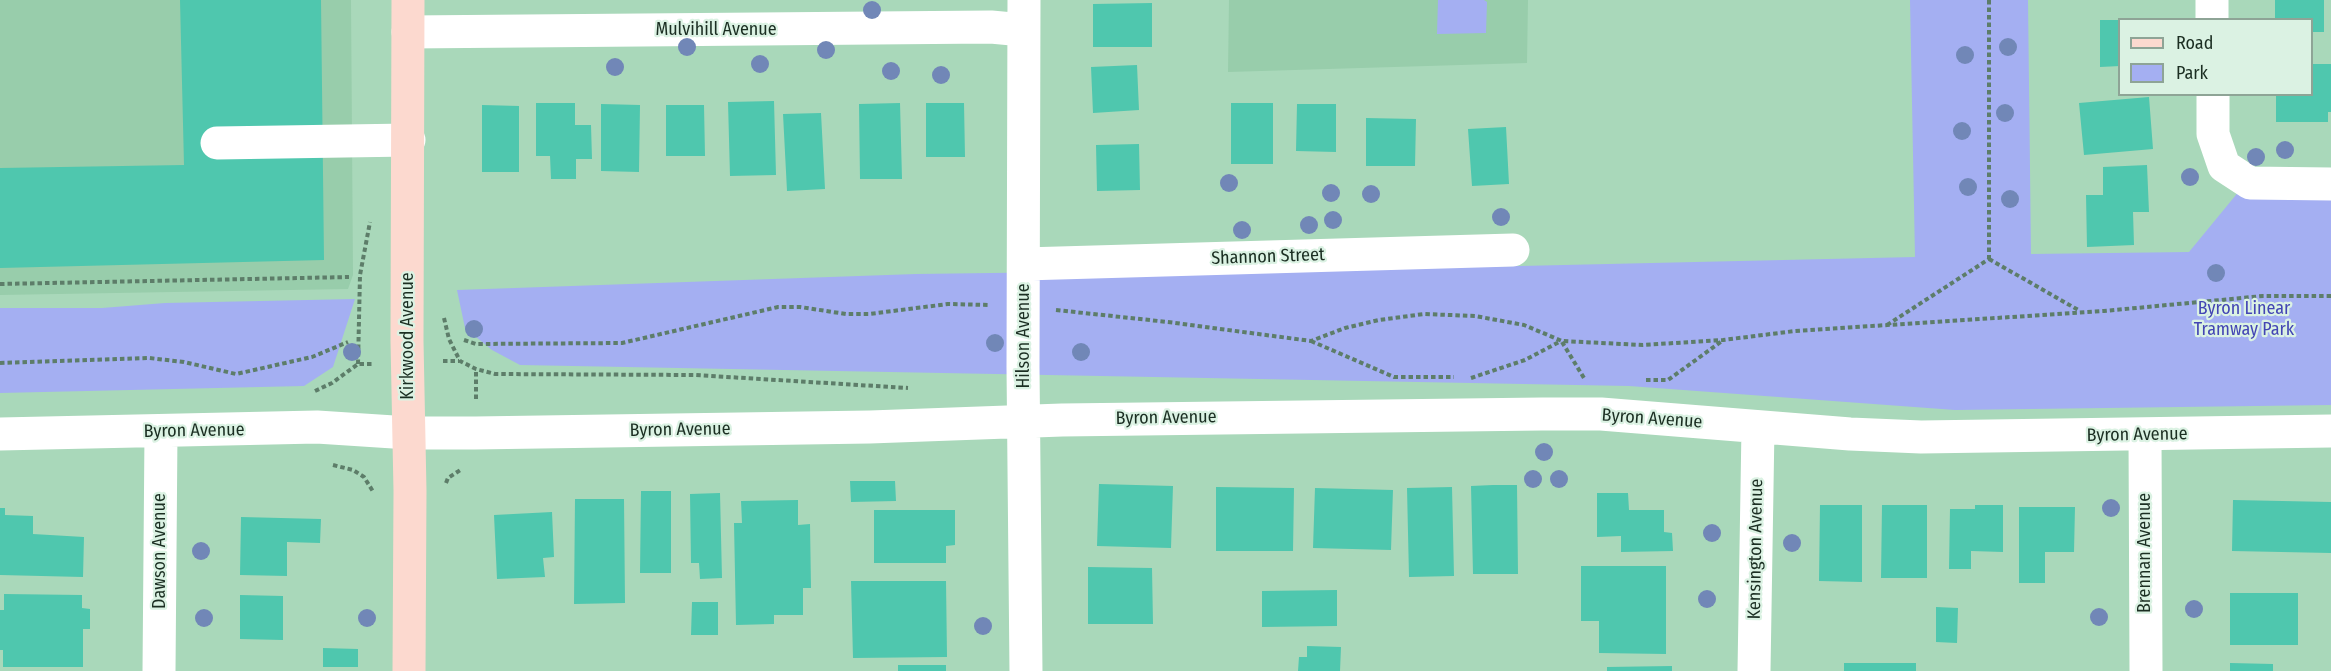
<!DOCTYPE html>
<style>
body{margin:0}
#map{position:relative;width:2331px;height:671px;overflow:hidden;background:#a9d8ba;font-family:"Fira Sans Condensed",sans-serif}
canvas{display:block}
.legend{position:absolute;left:2118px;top:18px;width:195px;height:78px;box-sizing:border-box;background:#dbf2e3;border:2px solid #8ea496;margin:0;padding:8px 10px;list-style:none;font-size:18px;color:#1b2e22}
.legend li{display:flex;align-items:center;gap:12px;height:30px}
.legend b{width:30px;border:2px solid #8ea496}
</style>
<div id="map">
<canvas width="2331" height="671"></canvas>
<ul class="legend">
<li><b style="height:8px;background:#fcd9cf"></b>Road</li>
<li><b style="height:16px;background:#a4aff2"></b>Park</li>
</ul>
</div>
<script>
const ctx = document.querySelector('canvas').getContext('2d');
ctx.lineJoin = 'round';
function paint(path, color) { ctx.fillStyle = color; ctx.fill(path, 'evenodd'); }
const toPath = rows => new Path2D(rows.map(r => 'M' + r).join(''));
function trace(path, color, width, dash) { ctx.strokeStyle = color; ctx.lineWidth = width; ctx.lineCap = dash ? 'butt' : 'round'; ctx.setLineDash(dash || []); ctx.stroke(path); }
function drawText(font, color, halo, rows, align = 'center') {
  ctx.font = font + ' "Fira Sans Condensed",sans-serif'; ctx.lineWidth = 4.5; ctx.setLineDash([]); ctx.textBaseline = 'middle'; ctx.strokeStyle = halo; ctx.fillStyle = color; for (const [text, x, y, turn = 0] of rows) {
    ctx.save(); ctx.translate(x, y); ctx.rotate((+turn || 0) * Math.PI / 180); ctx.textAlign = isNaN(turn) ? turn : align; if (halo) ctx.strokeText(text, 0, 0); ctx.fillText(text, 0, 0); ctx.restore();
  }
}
paint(toPath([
 [0,0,351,0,353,275,348,289,0,295],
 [1229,0,1528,0,1527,63,1228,72]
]), '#98cdab');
paint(toPath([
 [1438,0,1484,0,1487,2,1486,33,1437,34],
 [1910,0,2028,0,2031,254,2189,252,2240,190,2331,197,2331,405,1955,410,1629,386,520,365,492,350,465,328,457,290,916,274,1520,266,1915,257],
 [355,299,333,367,304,386,0,393,0,308,102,308,165,303]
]), '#a4aff2');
paint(toPath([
 [180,0,321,0,324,260,0,268,0,168,184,165],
 [2275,0,2324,0,2324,32,2312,32,2312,20,2275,20],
 [1152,3,1152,47,1093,47,1093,4],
 [2100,20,2120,20,2120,66,2100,67],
 [2312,64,2331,64,2331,112,2328,112,2328,122,2276,122,2276,94,2312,94],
 [1137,65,1139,110,1093,113,1091,67],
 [2149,97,2153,149,2084,155,2079,103],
 [774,101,776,175,730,176,728,102],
 [536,103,575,103,575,125,591,125,592,159,576,159,576,179,551,179,550,156,536,156],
 [900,103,902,179,860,179,859,104],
 [926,103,964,103,965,157,926,157],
 [1231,103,1273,103,1273,164,1231,164],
 [601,104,640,105,639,172,601,171],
 [1297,104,1336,104,1336,152,1296,151],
 [482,105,519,106,519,172,482,172],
 [666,105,704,105,705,156,666,156],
 [821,113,825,189,787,191,783,114],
 [1366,118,1416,119,1415,166,1366,166],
 [1506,127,1509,184,1472,186,1468,129],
 [1139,144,1140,190,1097,191,1096,145],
 [2147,165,2149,212,2133,212,2134,245,2087,247,2086,195,2103,195,2103,167],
 [850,481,895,481,896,501,851,502],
 [1099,484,1173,486,1171,548,1097,546],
 [1493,485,1517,485,1518,574,1473,574,1471,486],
 [1216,487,1294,488,1293,551,1216,551],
 [1452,487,1454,576,1409,577,1407,488],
 [1315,488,1393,490,1391,550,1313,548],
 [641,491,671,491,671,573,640,573],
 [720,493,722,578,700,579,699,563,691,563,690,494],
 [1597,493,1628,493,1629,510,1664,510,1664,532,1672,533,1673,551,1621,552,1621,536,1597,537],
 [575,499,624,499,625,603,574,604],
 [798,500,798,525,810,524,811,588,803,588,803,615,774,615,774,624,736,625,734,523,742,523,741,501],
 [2233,500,2331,502,2331,553,2232,551],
 [1820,505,1862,505,1862,582,1819,581],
 [1882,505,1927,505,1927,578,1881,578],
 [1975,505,2003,505,2003,552,1971,551,1971,569,1949,569,1950,509,1975,509],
 [2019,507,2075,507,2074,552,2045,552,2045,583,2019,583],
 [0,508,5,508,5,515,33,516,33,534,84,537,83,577,0,575],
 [874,510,955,510,955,545,946,546,946,563,874,563],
 [552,512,554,557,543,558,545,577,497,579,494,515],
 [241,517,321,519,320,543,287,542,287,576,240,575],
 [1581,566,1666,566,1666,654,1599,653,1599,621,1581,621],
 [1088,567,1152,568,1153,624,1088,624],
 [851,581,946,581,947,657,853,658],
 [1337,590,1337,626,1262,627,1262,591],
 [2230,593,2298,593,2298,645,2230,645],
 [4,594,82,595,82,608,90,609,90,629,83,629,83,667,3,667,3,650,0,650,0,610,4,610],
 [240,595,283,596,283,640,240,639],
 [692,602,718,602,718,635,691,635],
 [1936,607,1958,608,1957,643,1936,642],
 [1307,646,1341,647,1340,671,1298,671,1299,657,1307,657],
 [323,648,358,649,358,667,323,667],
 [1844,663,1916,663,1916,671,1844,671],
 [2230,663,2273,664,2273,671,2230,671],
 [898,665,946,665,946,671,898,671],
 [1672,666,1672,671,1607,671,1607,667]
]), '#4fc7ae');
trace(toPath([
 [1989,0,1989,259],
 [1989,259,2080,311],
 [0,284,349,277],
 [1056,310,1168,322,1311,341,1345,328,1379,320,1424,314,1475,316,1524,325,1562,341,1643,345,1723,340,1795,331,2104,311,2263,296,2331,296],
 [444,318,449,339,460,361,476,369,495,374,695,375,908,388],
 [1887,325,1989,259],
 [464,340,476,344,622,343,778,307,800,307,846,314,869,314,948,304,989,305],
 [1311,341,1394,377,1454,377],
 [1562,342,1584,378],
 [443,361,459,361],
 [0,363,149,358,184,362,236,374,312,357,348,342],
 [358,364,360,275,370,222],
 [1471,378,1525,360,1561,341],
 [1646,380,1668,380,1722,341],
 [315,391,332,383,358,364,372,364],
 [476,399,476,369],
 [333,465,353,470,364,477,374,493],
 [446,483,448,478,462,469]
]), '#5d7d69', 4, [4.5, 3]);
trace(toPath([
 [1024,0,1023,367,1026,671],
 [2212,0,2212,20],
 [408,32,991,27,1023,30],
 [2213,94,2213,134,2224,166,2250,183,2331,184],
 [217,143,409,140],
 [1024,264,1513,250],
 [0,434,317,427,409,433,475,433,870,427,1062,420,1542,414,1601,414,1850,434,1921,437,2331,431],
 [2145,435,2146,671],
 [159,671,161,432],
 [1754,671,1758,427]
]), '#fff', 33);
trace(toPath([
 [408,0,407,341,410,491,409,671]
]), '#fcd9cf', 33);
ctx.fillStyle = '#7187b7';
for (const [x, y] of [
 [872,10],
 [687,47],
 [2008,47],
 [826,50],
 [1965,55],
 [760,64],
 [615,67],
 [891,71],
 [941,75],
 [2005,113],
 [1962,131],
 [2285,150],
 [2256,157],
 [2190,177],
 [1229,183],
 [1968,187],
 [1331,193],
 [1371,194],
 [2010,199],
 [1501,217],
 [1333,220],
 [1309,225],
 [1242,230],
 [2216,273],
 [474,329],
 [995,343],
 [352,352],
 [1081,352],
 [1544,452],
 [1533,479],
 [1559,479],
 [2111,508],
 [1712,533],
 [1792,543],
 [201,551],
 [1707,599],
 [2194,609],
 [2099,617],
 [204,618],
 [367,618],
 [983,626]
]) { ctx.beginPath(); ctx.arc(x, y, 9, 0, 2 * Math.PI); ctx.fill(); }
drawText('18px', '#1b2e22', '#dbf2e3', [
 ["Mulvihill Avenue",716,30],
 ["Shannon Street",1268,257,-2],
 ["Kirkwood Avenue",408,336,-90],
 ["Hilson Avenue",1024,336,-90],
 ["Byron Avenue",1166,418,-1],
 ["Byron Avenue",1652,419,4],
 ["Byron Avenue",680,430,-1],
 ["Byron Avenue",194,431,-1],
 ["Byron Avenue",2137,435,-1],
 ["Kensington Avenue",1756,549,-89],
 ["Dawson Avenue",160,551,-90],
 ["Brennan Avenue",2145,553,-90]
]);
drawText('18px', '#4345b4', '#dbf2e3', [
 ["Byron Linear",2244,309],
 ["Tramway Park",2244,330]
]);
</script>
